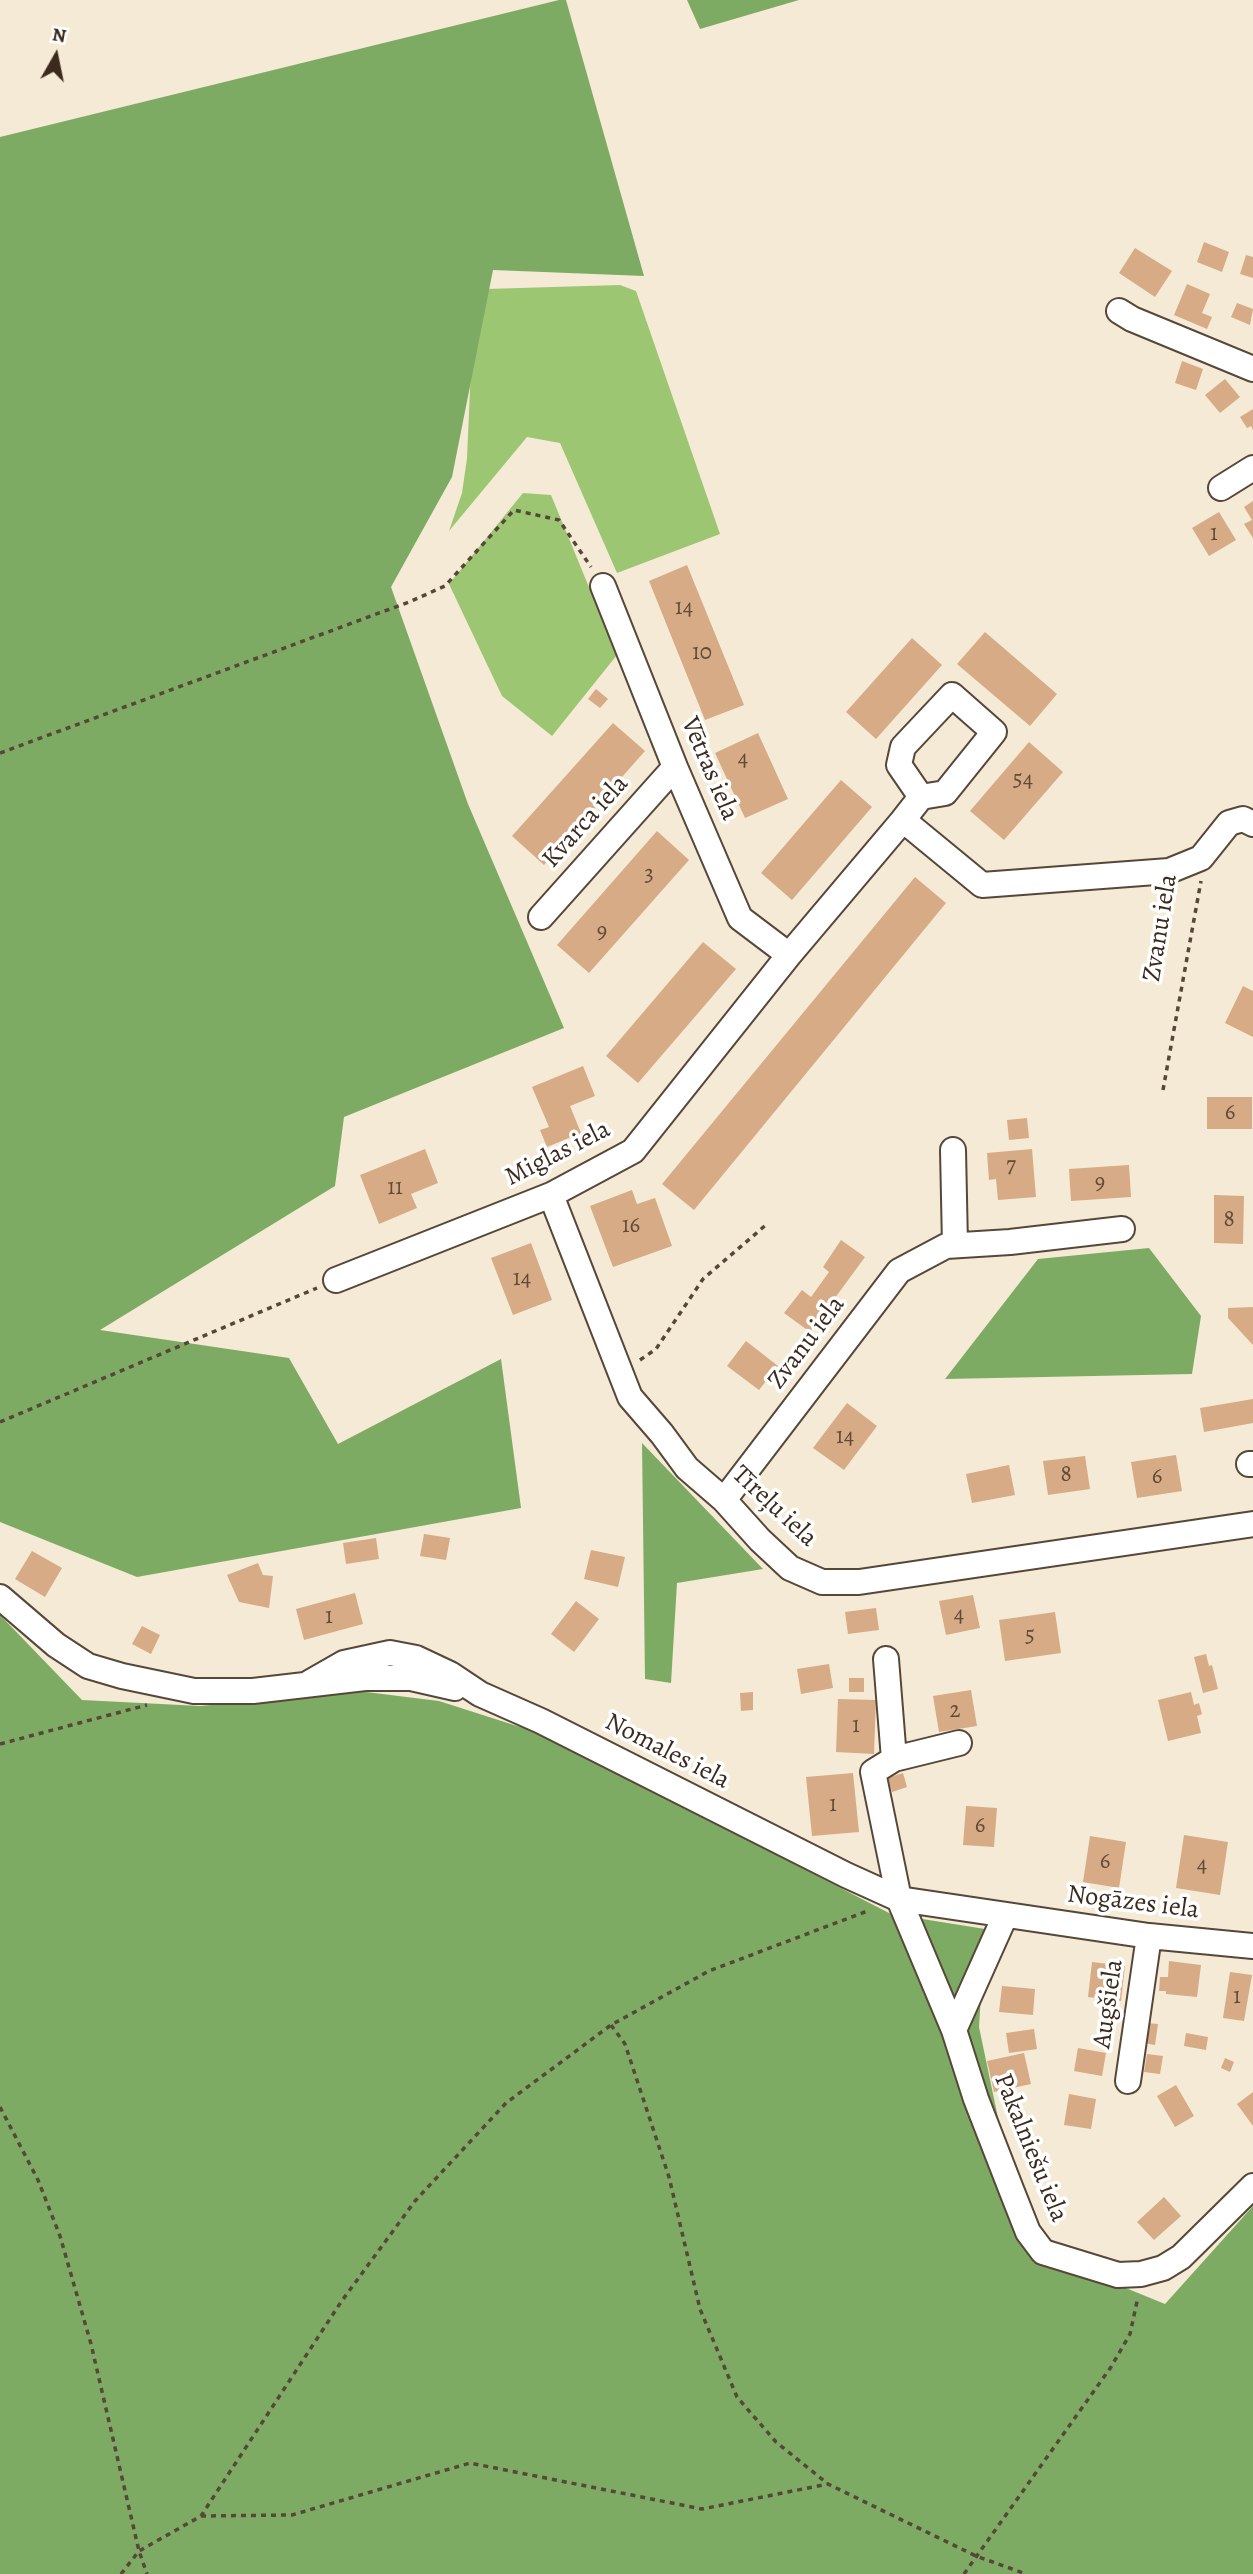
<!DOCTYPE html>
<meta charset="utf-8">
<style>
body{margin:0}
#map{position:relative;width:1253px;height:2574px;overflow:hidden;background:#f5ead5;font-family:Alegreya,serif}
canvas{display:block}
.north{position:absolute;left:21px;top:21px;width:70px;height:70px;-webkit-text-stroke:5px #fff;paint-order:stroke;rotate:9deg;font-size:19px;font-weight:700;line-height:28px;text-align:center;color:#3b2a1e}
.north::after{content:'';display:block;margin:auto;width:24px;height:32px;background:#3b2a1e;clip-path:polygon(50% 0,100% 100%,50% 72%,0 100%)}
</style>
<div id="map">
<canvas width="1253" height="2574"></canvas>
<div class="north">N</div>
</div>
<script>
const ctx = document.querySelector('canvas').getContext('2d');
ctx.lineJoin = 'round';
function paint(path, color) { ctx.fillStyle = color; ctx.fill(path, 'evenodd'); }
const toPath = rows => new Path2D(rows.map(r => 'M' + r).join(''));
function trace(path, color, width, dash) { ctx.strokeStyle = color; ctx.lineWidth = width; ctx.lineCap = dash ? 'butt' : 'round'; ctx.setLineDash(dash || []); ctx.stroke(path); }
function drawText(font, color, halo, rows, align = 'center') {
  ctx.font = font + ' Alegreya,serif'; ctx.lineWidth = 7; ctx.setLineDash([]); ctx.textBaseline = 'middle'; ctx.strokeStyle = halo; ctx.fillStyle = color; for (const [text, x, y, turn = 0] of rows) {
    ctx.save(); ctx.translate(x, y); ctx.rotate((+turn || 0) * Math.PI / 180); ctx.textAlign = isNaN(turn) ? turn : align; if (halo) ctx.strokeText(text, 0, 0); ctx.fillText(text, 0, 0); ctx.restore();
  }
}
paint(toPath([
 [620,285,636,291,720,534,617,573,560,443,527,437,449,531,462,493,467,458,474,299,486,289],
 [523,493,551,495,617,655,552,736,502,696,449,584]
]), '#9dc672');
paint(toPath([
 [559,0,566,0,644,276,493,270,452,477,391,587,468,804,564,1028,344,1117,335,1186,100,1330,289,1358,338,1444,501,1359,521,1508,137,1577,0,1522,0,137],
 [687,0,799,0,700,29],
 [1149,1248,1201,1316,1192,1374,945,1379,1038,1259],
 [642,1443,763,1569,677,1583,671,1683,645,1679],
 [0,1615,82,1700,200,1706,358,1691,439,1701,542,1734,891,1914,985,1929,979,2027,1025,2247,1165,2304,1253,2206,1253,2574,0,2574]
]), '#7eab64');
paint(toPath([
 [1204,242,1229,252,1222,272,1197,262],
 [1135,248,1172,271,1155,297,1119,273],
 [1246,255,1253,257,1253,278,1240,274],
 [1187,284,1210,294,1202,313,1212,317,1207,329,1174,315],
 [1237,303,1253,309,1250,325,1231,317],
 [1182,361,1203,369,1196,390,1175,383],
 [1225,379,1240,397,1220,413,1205,395],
 [1253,409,1253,430,1251,426,1247,428,1240,417],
 [1253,501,1253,538,1244,524,1252,520,1244,507],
 [1219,512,1236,540,1209,556,1192,528],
 [687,565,744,705,705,720,649,581],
 [985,632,1057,694,1030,726,957,664],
 [912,638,942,665,876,739,846,712],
 [596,689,608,699,600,708,588,699],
 [613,723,645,751,544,865,512,836],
 [758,733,788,799,745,818,715,753],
 [1029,742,1063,772,1004,840,970,811],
 [841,780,872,807,792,900,761,873],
 [657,831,689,860,589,973,557,945],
 [915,877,946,903,694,1210,662,1184],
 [703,942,736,969,638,1083,606,1056],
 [1243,986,1253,991,1253,1037,1225,1023],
 [583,1066,595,1096,570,1106,581,1133,547,1147,540,1130,549,1127,532,1087],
 [1207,1097,1252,1097,1252,1129,1207,1129],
 [1027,1118,1029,1138,1009,1140,1007,1120],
 [425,1149,438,1183,411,1194,417,1208,379,1224,360,1175],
 [1032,1149,1036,1197,998,1200,996,1179,989,1180,987,1153],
 [1129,1165,1131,1197,1071,1201,1069,1169],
 [632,1190,637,1204,655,1198,672,1246,613,1267,590,1206],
 [1214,1195,1244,1196,1243,1244,1214,1243],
 [841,1240,865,1257,810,1332,784,1313,802,1290,811,1297,829,1272,823,1267],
 [531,1243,552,1300,513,1315,491,1258],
 [1253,1307,1253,1345,1228,1318,1228,1308],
 [746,1341,778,1366,759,1390,727,1366],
 [1253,1399,1253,1423,1204,1432,1200,1408],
 [847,1403,877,1426,844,1470,813,1448],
 [1176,1455,1182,1491,1137,1498,1131,1462],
 [1085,1456,1090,1489,1048,1495,1043,1461],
 [1009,1465,1015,1495,972,1503,966,1474],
 [424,1534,450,1538,446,1560,420,1556],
 [376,1538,379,1559,346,1564,343,1543],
 [591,1550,625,1557,618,1587,584,1579],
 [32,1551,62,1568,45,1597,15,1579],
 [258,1563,263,1575,273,1576,269,1608,239,1602,227,1575],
 [355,1593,363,1624,304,1640,296,1609],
 [973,1595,980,1628,946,1635,939,1601],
 [576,1601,599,1619,574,1652,551,1634],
 [876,1608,879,1630,848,1634,845,1612],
 [1055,1612,1061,1653,1005,1661,999,1620],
 [142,1626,160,1635,151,1654,132,1644],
 [1206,1654,1209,1666,1212,1665,1218,1689,1203,1693,1194,1657],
 [829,1664,833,1688,801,1694,797,1669],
 [849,1678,864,1678,864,1692,849,1692],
 [971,1690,977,1726,939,1732,933,1696],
 [753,1692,753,1710,741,1711,740,1693],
 [1191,1692,1194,1705,1199,1703,1202,1714,1197,1716,1201,1733,1168,1741,1158,1700],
 [838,1699,876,1700,874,1754,836,1752],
 [853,1773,859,1832,812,1836,806,1777],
 [903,1773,907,1787,892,1792,887,1778],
 [966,1806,997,1808,994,1847,963,1845],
 [1184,1835,1228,1842,1220,1895,1176,1888],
 [1090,1836,1126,1842,1119,1888,1083,1882],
 [1169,1961,1201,1965,1197,1997,1166,1994,1166,1991,1159,1991,1160,1977,1168,1977],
 [1092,1962,1125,1966,1121,2001,1088,1997],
 [1230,1972,1252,1975,1244,2021,1223,2018],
 [1002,1986,1035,1989,1033,2015,999,2012],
 [1147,2023,1158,2024,1155,2045,1144,2043],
 [1034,2029,1037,2049,1009,2053,1006,2033],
 [1186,2033,1208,2037,1206,2050,1184,2046],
 [1078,2048,1106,2053,1102,2076,1074,2071],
 [1024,2053,1031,2084,994,2092,987,2061],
 [1147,2054,1163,2056,1160,2074,1144,2072],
 [1225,2058,1234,2062,1230,2072,1221,2068],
 [1176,2085,1194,2116,1175,2127,1157,2096],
 [1253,2092,1253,2126,1237,2104],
 [1069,2094,1096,2099,1091,2129,1064,2125],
 [1164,2197,1181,2216,1154,2240,1137,2222]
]), '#d6ab86');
const minor = toPath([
 [1119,311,1132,319,1253,369],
 [1221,488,1253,468],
 [603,586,675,767,740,918,789,955],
 [903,820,921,797,945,793,994,732,952,695,903,747,899,765,921,797],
 [541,917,675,767],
 [953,1150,955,1245],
 [551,1195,630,1397,662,1434,687,1468,724,1500,760,1540,790,1568,822,1582,859,1582,1253,1524],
 [336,1280,551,1195,633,1151,789,955,903,820,982,885,1169,871,1201,858,1229,823,1243,819,1253,824],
 [1249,1464,1253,1464],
 [724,1500,899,1271,946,1246,1010,1242,1122,1229],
 [0,1597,56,1645,88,1666,122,1676,194,1691,253,1691,365,1678,411,1678,455,1688],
 [886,1659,894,1759],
 [309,1683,344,1663,390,1653,416,1658,450,1674,480,1694,541,1721,846,1875,899,1899,1149,1936,1253,1946],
 [1005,1916,954,2030,976,2099,1011,2189,1028,2232,1043,2252,1118,2275,1141,2274,1163,2268,1181,2257,1253,2186],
 [954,2030,899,1899,873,1772,894,1759,959,1743],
 [1128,2081,1149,1936]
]);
trace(minor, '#574739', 28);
trace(toPath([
 [0,753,409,602,445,586,514,510,559,520,591,567],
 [1163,1090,1201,881],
 [640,1360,656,1349,703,1279,767,1224],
 [0,1422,317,1288],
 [0,1744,147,1705],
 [611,2025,625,2044,669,2177,700,2309,737,2397,776,2442,828,2484],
 [0,2107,38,2180,60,2236,91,2344,139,2551,147,2574],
 [201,2516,292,2515,470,2463,702,2509,828,2484,976,2556,1026,2574],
 [121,2574,139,2551,201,2516,341,2302,415,2201,506,2103,611,2025,709,1971,870,1910],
 [964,2574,1111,2367,1130,2334,1138,2297]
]), '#574739', 3.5, [5, 5]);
trace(minor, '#fff', 24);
drawText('23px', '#624a38', null, [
 ["1",1214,534],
 ["14",684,608],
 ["10",702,653],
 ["4",743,759],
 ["54",1023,780],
 ["3",649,875],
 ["9",602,932],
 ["6",1230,1113],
 ["7",1011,1166],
 ["9",1100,1183],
 ["11",395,1188],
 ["8",1229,1220],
 ["16",631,1226],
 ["14",522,1279],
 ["14",845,1437],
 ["8",1066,1475],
 ["6",1157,1477],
 ["4",959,1615],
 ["1",329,1617],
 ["5",1030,1636],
 ["2",955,1711],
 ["1",856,1726],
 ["1",833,1805],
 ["6",980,1826],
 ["6",1105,1862],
 ["4",1202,1865],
 ["1",1237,1997]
]);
drawText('26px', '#3b2a1e', '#fff', [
 ["Vētras iela",709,769,67],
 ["Kvarca iela",586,822,-48],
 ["Zvanu iela",1161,928,-81],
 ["Miglas iela",558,1154,-27],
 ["Zvanu iela",807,1343,-53],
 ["Tīreļu iela",774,1507,43],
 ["Nomales iela",667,1752,27],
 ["Nogāzes iela",1133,1903,7],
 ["Augšiela",1109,2004,-82],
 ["Pakalniešu iela",1030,2148,68]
]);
</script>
